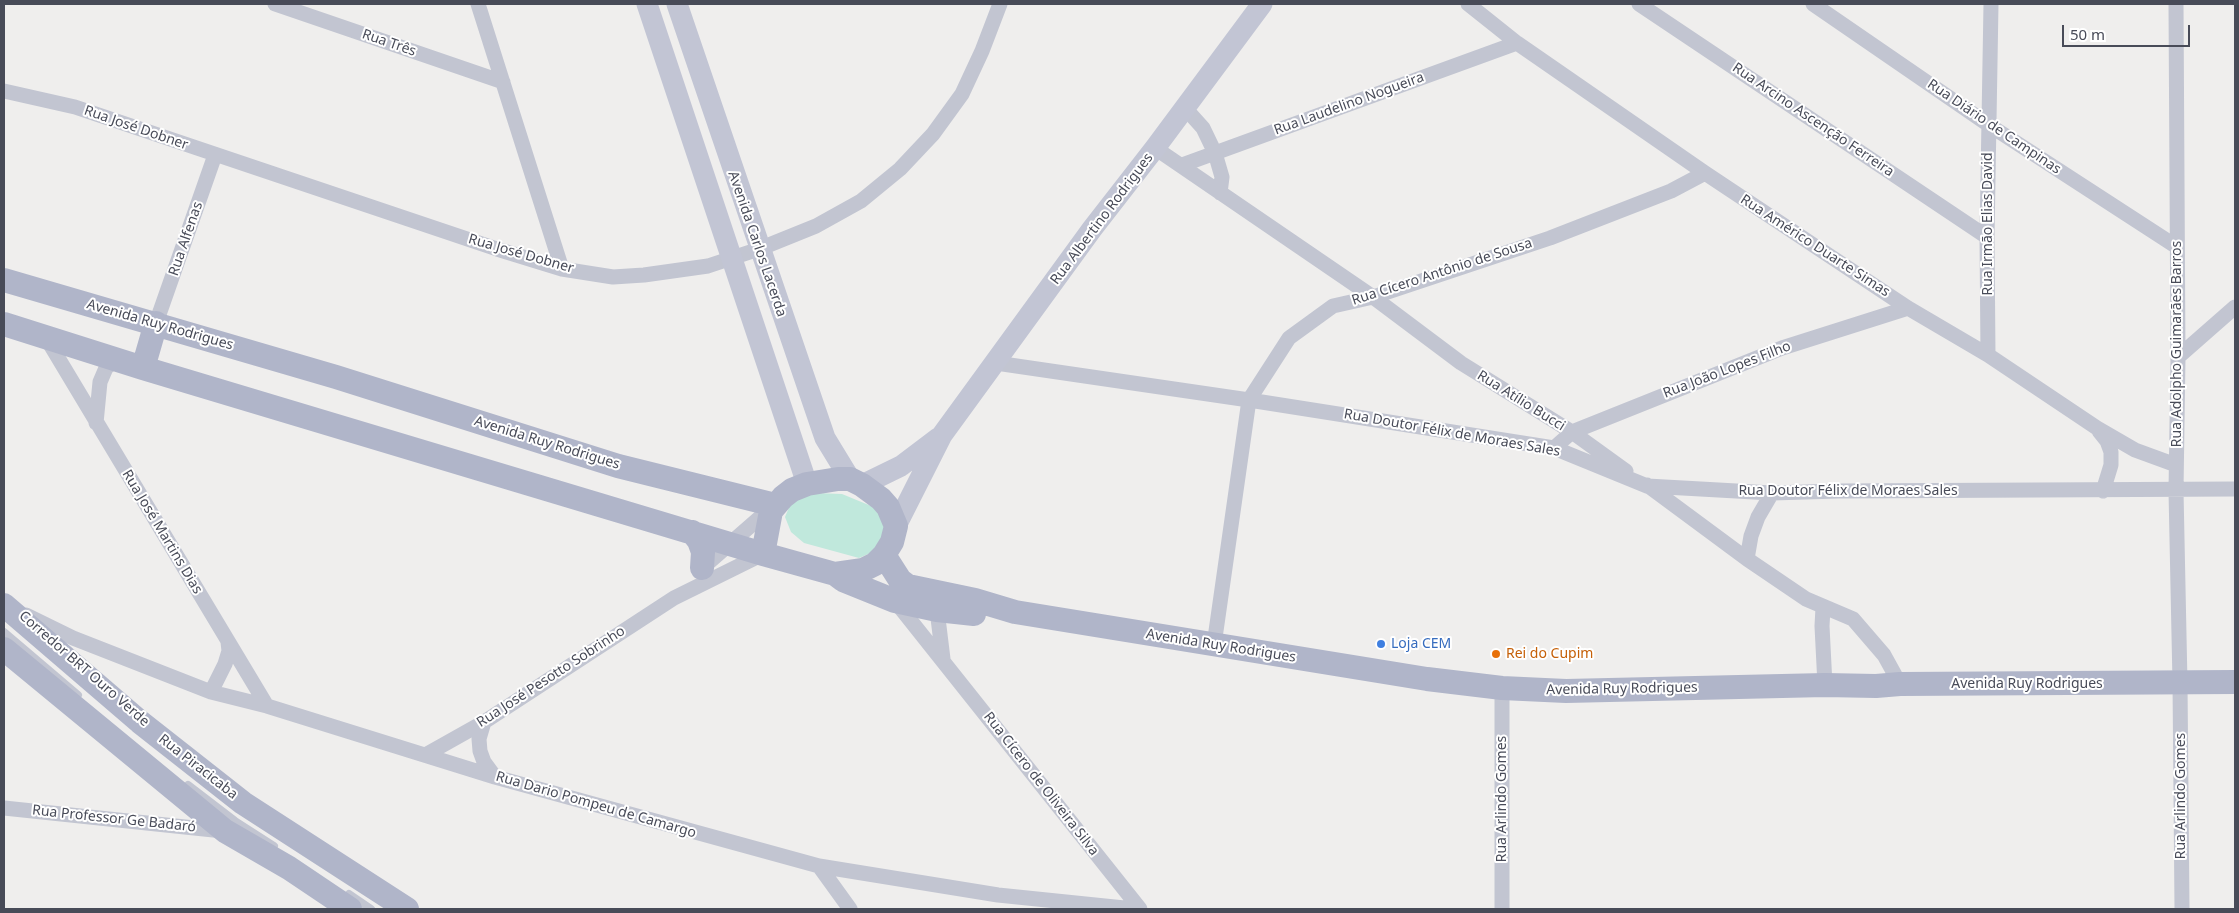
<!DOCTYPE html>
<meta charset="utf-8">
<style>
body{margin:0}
#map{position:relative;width:2239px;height:913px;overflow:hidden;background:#efeeed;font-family:"Noto Sans",sans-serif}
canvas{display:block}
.frame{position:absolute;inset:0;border:5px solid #484b58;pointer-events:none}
.scale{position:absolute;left:2062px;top:25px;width:128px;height:22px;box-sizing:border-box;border:2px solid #484b58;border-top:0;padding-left:6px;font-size:15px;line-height:18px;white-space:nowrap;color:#484b58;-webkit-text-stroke:4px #fff;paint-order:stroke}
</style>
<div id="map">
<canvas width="2239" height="913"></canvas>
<div class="frame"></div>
<div class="scale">50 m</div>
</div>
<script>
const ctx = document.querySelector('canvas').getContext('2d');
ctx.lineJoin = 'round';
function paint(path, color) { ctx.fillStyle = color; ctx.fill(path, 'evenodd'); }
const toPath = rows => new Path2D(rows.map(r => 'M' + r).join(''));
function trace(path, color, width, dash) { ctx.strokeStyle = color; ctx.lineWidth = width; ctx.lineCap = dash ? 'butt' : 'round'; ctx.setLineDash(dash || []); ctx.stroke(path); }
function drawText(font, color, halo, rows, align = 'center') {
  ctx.font = font + ' "Noto Sans",sans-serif'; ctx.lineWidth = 4; ctx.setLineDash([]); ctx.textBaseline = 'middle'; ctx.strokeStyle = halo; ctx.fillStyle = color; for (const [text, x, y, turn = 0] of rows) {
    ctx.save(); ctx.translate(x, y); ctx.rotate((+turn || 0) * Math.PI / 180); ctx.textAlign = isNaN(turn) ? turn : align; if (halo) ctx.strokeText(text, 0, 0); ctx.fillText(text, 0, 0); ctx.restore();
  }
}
paint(toPath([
 [815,493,842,494,876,508,884,522,886,536,875,551,859,558,804,543,791,532,785,517,793,498]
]), '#c0e8dc');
trace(toPath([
 [4,632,78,695],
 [188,785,235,821,274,846],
 [349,894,371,909]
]), '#c2c5d1', 8);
trace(toPath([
 [275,4,503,82],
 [478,4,562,269],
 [1468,4,1517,43,1705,173,1908,308,1988,355,2097,428,2135,450,2176,465],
 [1639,4,1987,237],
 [1813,4,1989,125,2177,247],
 [2176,4,2178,357,2176,491,2180,683,2182,909],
 [4,91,75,107,497,249,562,269,613,277,644,275,708,266,759,249,816,226,861,201,900,169,933,134,962,94,982,51,1000,4],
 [1185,108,1203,128,1215,153,1222,177,1220,193],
 [1155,148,1373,297,1461,363,1572,432,1626,471],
 [1182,165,1517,43],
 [156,323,215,155],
 [45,336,267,706],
 [1988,355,1987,237,1991,4],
 [2178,357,2235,307],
 [996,363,1249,400,1554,448,1647,486,1772,493,1838,491,2235,489],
 [96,423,100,382,106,368,117,359],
 [2099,431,2107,441,2111,452,2111,465,2103,491],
 [1554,448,1572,432,1782,348,1908,308],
 [1647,485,1747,559,1806,599,1853,619,1884,655,1900,684],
 [1747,559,1751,536,1758,517,1772,493],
 [701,569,772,507],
 [895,601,1140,909],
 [1823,608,1822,626,1825,685],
 [937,610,943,659],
 [26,615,73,638,211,692,267,706,495,777,819,866,998,895,1134,909],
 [1214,645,1249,400,1289,338,1333,306,1373,297,1550,238,1671,191,1705,173],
 [211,692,225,664,229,651,228,642],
 [484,722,479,739,480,751,484,762,495,777],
 [427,754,484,722,674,598,763,554],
 [4,808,223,831],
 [819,866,850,909],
 [1502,909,1502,688]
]), '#c2c5d1', 15);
trace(toPath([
 [647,4,807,484],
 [677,4,825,438,850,479],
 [862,485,901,466,938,438],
 [896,526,942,435,1092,229,1155,148,1262,4]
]), '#c2c5d4', 21);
trace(toPath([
 [4,280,336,377,618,466,775,505],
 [4,324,143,368,763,554,835,574,843,580,895,601,937,610,974,614],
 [143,368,156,323],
 [692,532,699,541,703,552,702,568],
 [763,554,771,511,783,497,792,490,807,484,838,479,850,479,862,485,881,499,888,507,896,526,892,542,884,555,875,564,863,570,835,574],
 [884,555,900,580,908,586,975,600,1015,612,1427,679,1502,688,1566,691,1825,685,1876,686,1900,684,2235,682],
 [4,605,140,722,243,803,407,909],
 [4,649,225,831,289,868,350,909]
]), '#b0b5c9', 24);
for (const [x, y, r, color] of [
 [1381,644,5,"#3f7fe0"],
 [1496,654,5,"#e8710a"]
]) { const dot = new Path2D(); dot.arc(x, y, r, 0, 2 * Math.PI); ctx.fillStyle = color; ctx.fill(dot); trace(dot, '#fff', 2); }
drawText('14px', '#484b58', '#fff', [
 ["Rua Três",389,43,19],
 ["Rua Laudelino Nogueira",1349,104,-20],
 ["Rua Arcino Ascenção Ferreira",1813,120,34],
 ["Rua Diário de Campinas",1994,127,34],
 ["Rua José Dobner",136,128,19],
 ["Rua Albertino Rodrigues",1102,219,-53],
 ["Rua Irmão Elias David",1988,224,-90],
 ["Rua Alfenas",186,239,-71],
 ["Avenida Carlos Lacerda",757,244,71],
 ["Rua Américo Duarte Simas",1815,246,33],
 ["Rua José Dobner",521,254,16],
 ["Rua Cícero Antônio de Sousa",1442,272,-18],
 ["Avenida Ruy Rodrigues",160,325,16],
 ["Rua Adolpho Guimarães Barros",2177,344,-90],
 ["Rua João Lopes Filho",1727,370,-21],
 ["Rua Atílio Bucci",1521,401,32],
 ["Rua Doutor Félix de Moraes Sales",1452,433,10],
 ["Avenida Ruy Rodrigues",547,443,17],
 ["Rua Doutor Félix de Moraes Sales",1848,491],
 ["Rua José Martins Dias",162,532,59],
 ["Avenida Ruy Rodrigues",1221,646,9],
 ["Corredor BRT Ouro Verde",84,669,41],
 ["Rua José Pesotto Sobrinho",551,677,-33],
 ["Avenida Ruy Rodrigues",2027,684],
 ["Avenida Ruy Rodrigues",1622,689,-1],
 ["Rua Piracicaba",198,767,38],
 ["Rua Cícero de Oliveira Silva",1041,784,52],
 ["Rua Arlindo Gomes",2181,796,-90],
 ["Rua Arlindo Gomes",1502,799,-90],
 ["Rua Dario Pompeu de Camargo",596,805,16],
 ["Rua Professor Ge Badaró",114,819,6]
]);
drawText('14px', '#366cbe', '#fff', [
 ["Loja CEM",1391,644]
], 'left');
drawText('14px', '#c56008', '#fff', [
 ["Rei do Cupim",1506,654]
], 'left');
</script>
